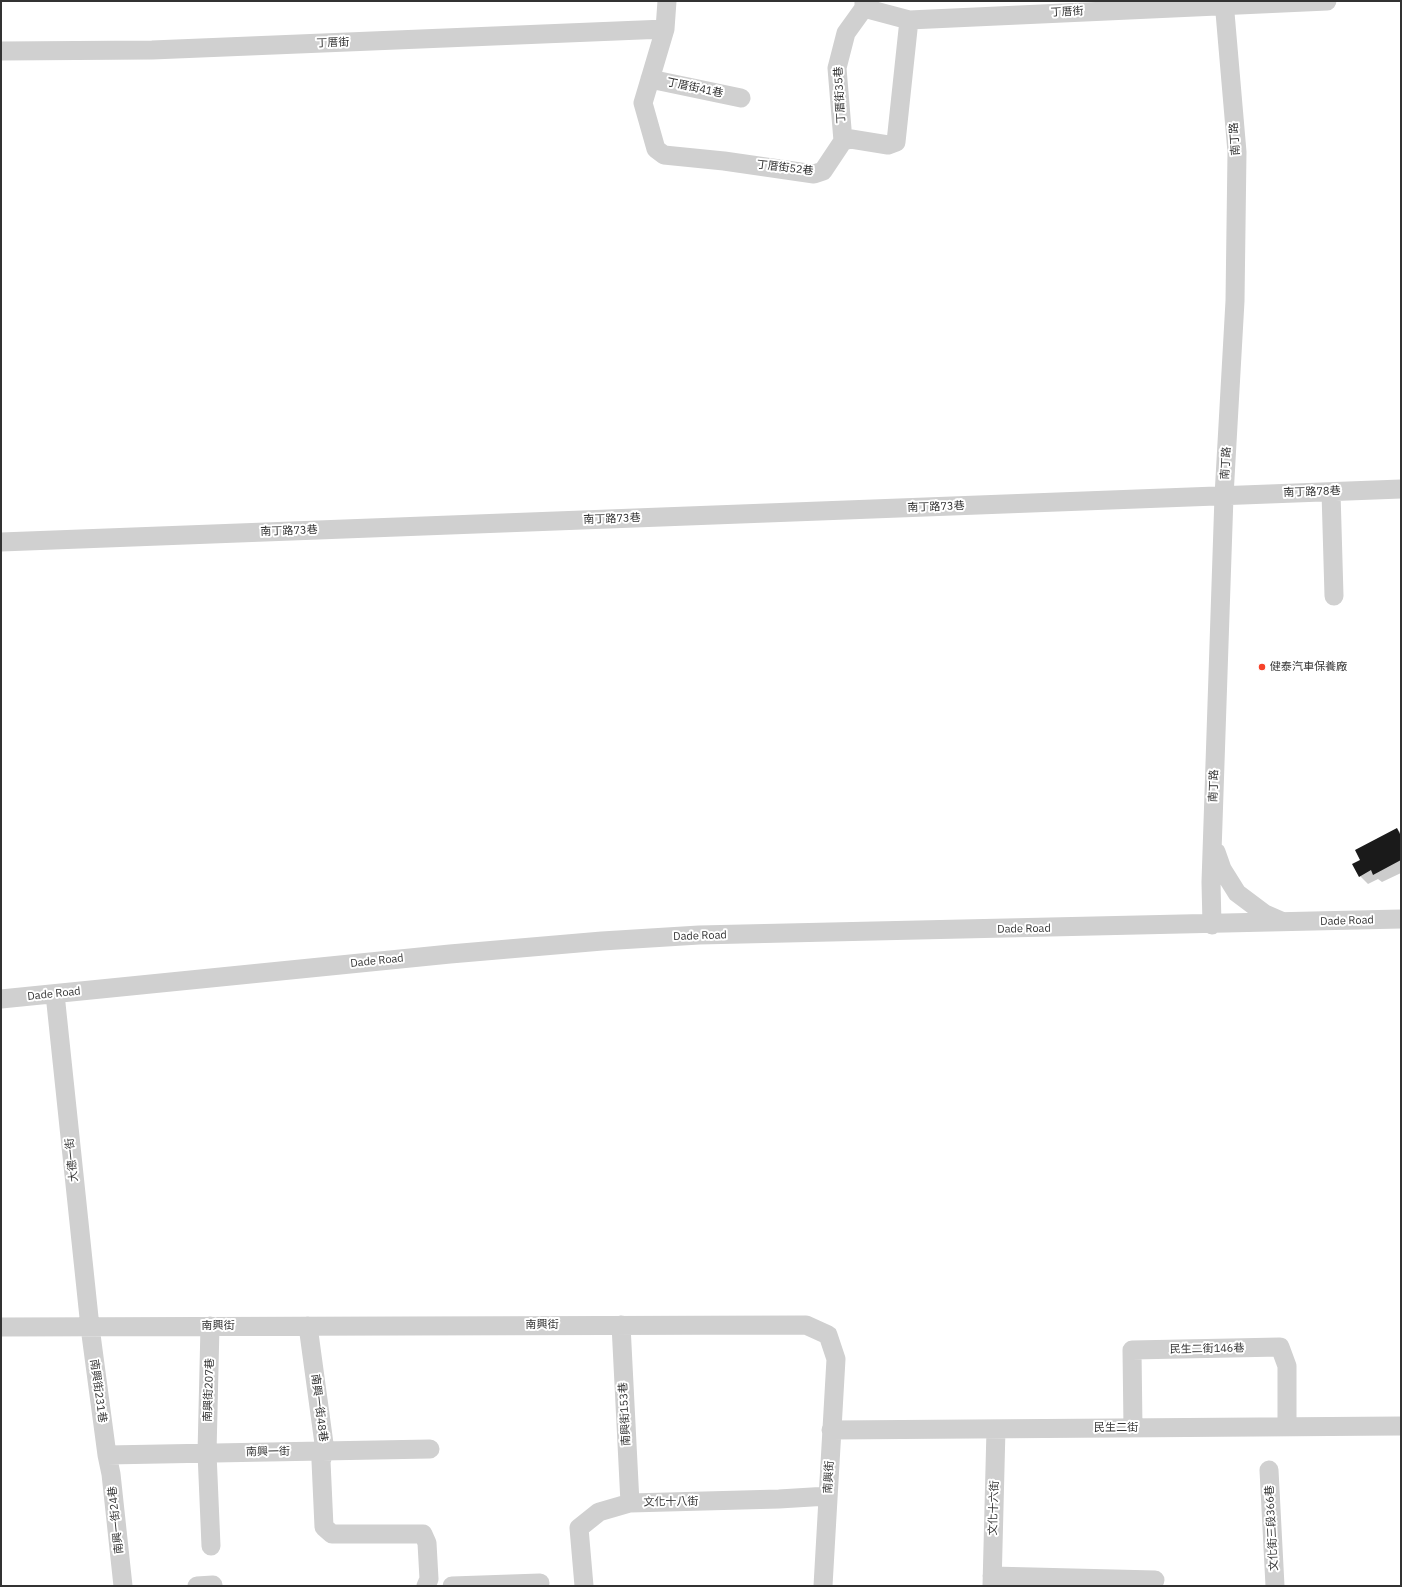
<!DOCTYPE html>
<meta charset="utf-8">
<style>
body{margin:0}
#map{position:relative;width:1402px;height:1587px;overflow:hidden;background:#fff;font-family:"IBM Plex Sans",sans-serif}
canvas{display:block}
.frame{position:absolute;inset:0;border:2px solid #333;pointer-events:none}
</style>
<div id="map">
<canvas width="1402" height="1587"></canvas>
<div class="frame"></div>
</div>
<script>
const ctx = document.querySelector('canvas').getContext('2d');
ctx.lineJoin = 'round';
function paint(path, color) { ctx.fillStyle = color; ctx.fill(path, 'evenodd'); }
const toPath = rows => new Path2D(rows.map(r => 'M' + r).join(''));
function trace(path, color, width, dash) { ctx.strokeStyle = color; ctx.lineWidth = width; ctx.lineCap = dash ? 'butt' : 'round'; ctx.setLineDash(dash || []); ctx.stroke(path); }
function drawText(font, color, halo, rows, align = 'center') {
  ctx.font = font + ' "IBM Plex Sans","Noto Sans TC",sans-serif'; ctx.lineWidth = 4; ctx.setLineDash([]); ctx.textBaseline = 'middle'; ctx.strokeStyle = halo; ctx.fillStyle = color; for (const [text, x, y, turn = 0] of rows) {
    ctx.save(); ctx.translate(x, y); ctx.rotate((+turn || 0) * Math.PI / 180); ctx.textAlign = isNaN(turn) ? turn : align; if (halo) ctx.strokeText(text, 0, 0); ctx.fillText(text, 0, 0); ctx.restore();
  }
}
paint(toPath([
 [1397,829,1401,833,1401,873,1382,882,1378,879,1368,884,1360,876,1361,861]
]), '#0003');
paint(toPath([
 [1397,828,1401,836,1401,860,1373,875,1371,870,1359,877,1352,864,1360,860,1355,850]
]), '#1a1a1a');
trace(toPath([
 [667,1,665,29,643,103,656,149,664,155,724,161,814,174,823,171,843,141,851,139,888,145,896,142,909,20,864,8,864,1],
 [909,20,1327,1],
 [1,51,152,50,665,29],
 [650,79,741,98],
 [843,141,837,68,846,33,864,8],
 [1331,492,1334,596],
 [1,542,1401,489],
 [1216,852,1222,869,1237,893,1265,914,1281,921],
 [1212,925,1211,882,1224,496,1235,301,1237,152,1224,1],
 [55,994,90,1327,107,1455,111,1474,123,1586],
 [1,999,450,954,602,941,699,935,1401,919],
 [621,1325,630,1503],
 [210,1326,207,1453,211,1546],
 [308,1326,325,1451,321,1461,324,1527,332,1534,423,1534,427,1543,429,1579,426,1586],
 [1,1327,806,1325,828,1335,836,1359,823,1586],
 [1133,1428,1132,1350,1280,1347,1287,1366,1287,1427],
 [831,1430,1401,1426],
 [107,1455,430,1449],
 [1269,1470,1275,1586],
 [992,1576,1155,1580],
 [197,1586,213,1585],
 [452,1586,540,1583],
 [584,1586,579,1528,599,1512,630,1503,779,1499,828,1496],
 [992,1586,996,1429]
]), '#d0d0d0', 19);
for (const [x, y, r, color] of [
 [1262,667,4,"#f64229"]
]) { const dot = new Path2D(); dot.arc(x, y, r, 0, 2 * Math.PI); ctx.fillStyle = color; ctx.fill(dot); trace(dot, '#fff', 1.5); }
drawText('11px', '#333', '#fff', [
 ["丁厝街",1067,12,-3],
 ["丁厝街",333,43,-2],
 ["丁厝街41巷",695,88,12],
 ["丁厝街35巷",840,95,-93],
 ["南丁路",1235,139,-94],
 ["丁厝街52巷",785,168,7],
 ["南丁路",1226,463,-87],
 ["南丁路78巷",1312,492,-2],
 ["南丁路73巷",936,507,-2],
 ["南丁路73巷",612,519,-2],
 ["南丁路73巷",289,531,-2],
 ["南丁路",1214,786,-88],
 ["Dade Road",1347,921,-2],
 ["Dade Road",1024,929,-1],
 ["Dade Road",700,936,-2],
 ["Dade Road",377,961,-6],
 ["Dade Road",54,994,-6],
 ["大德一街",72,1160,-96],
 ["南興街",542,1325],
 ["南興街",218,1326],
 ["民生二街146巷",1207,1349,-1],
 ["南興街207巷",209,1390,-88],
 ["南興街231巷",98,1391,82],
 ["南興一街48巷",319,1408,83],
 ["南興街153巷",625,1414,-93],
 ["民生二街",1116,1428],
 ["南興一街",268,1452,-1],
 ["南興街",829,1477,-87],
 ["文化十八街",671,1502,-1],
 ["文化十六街",994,1508,-88],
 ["南興一街24巷",116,1520,-96],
 ["文化街三段366巷",1272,1528,-93]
]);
drawText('11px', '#333', '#fff', [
 ["健泰汽車保養廠",1270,667]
], 'left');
</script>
